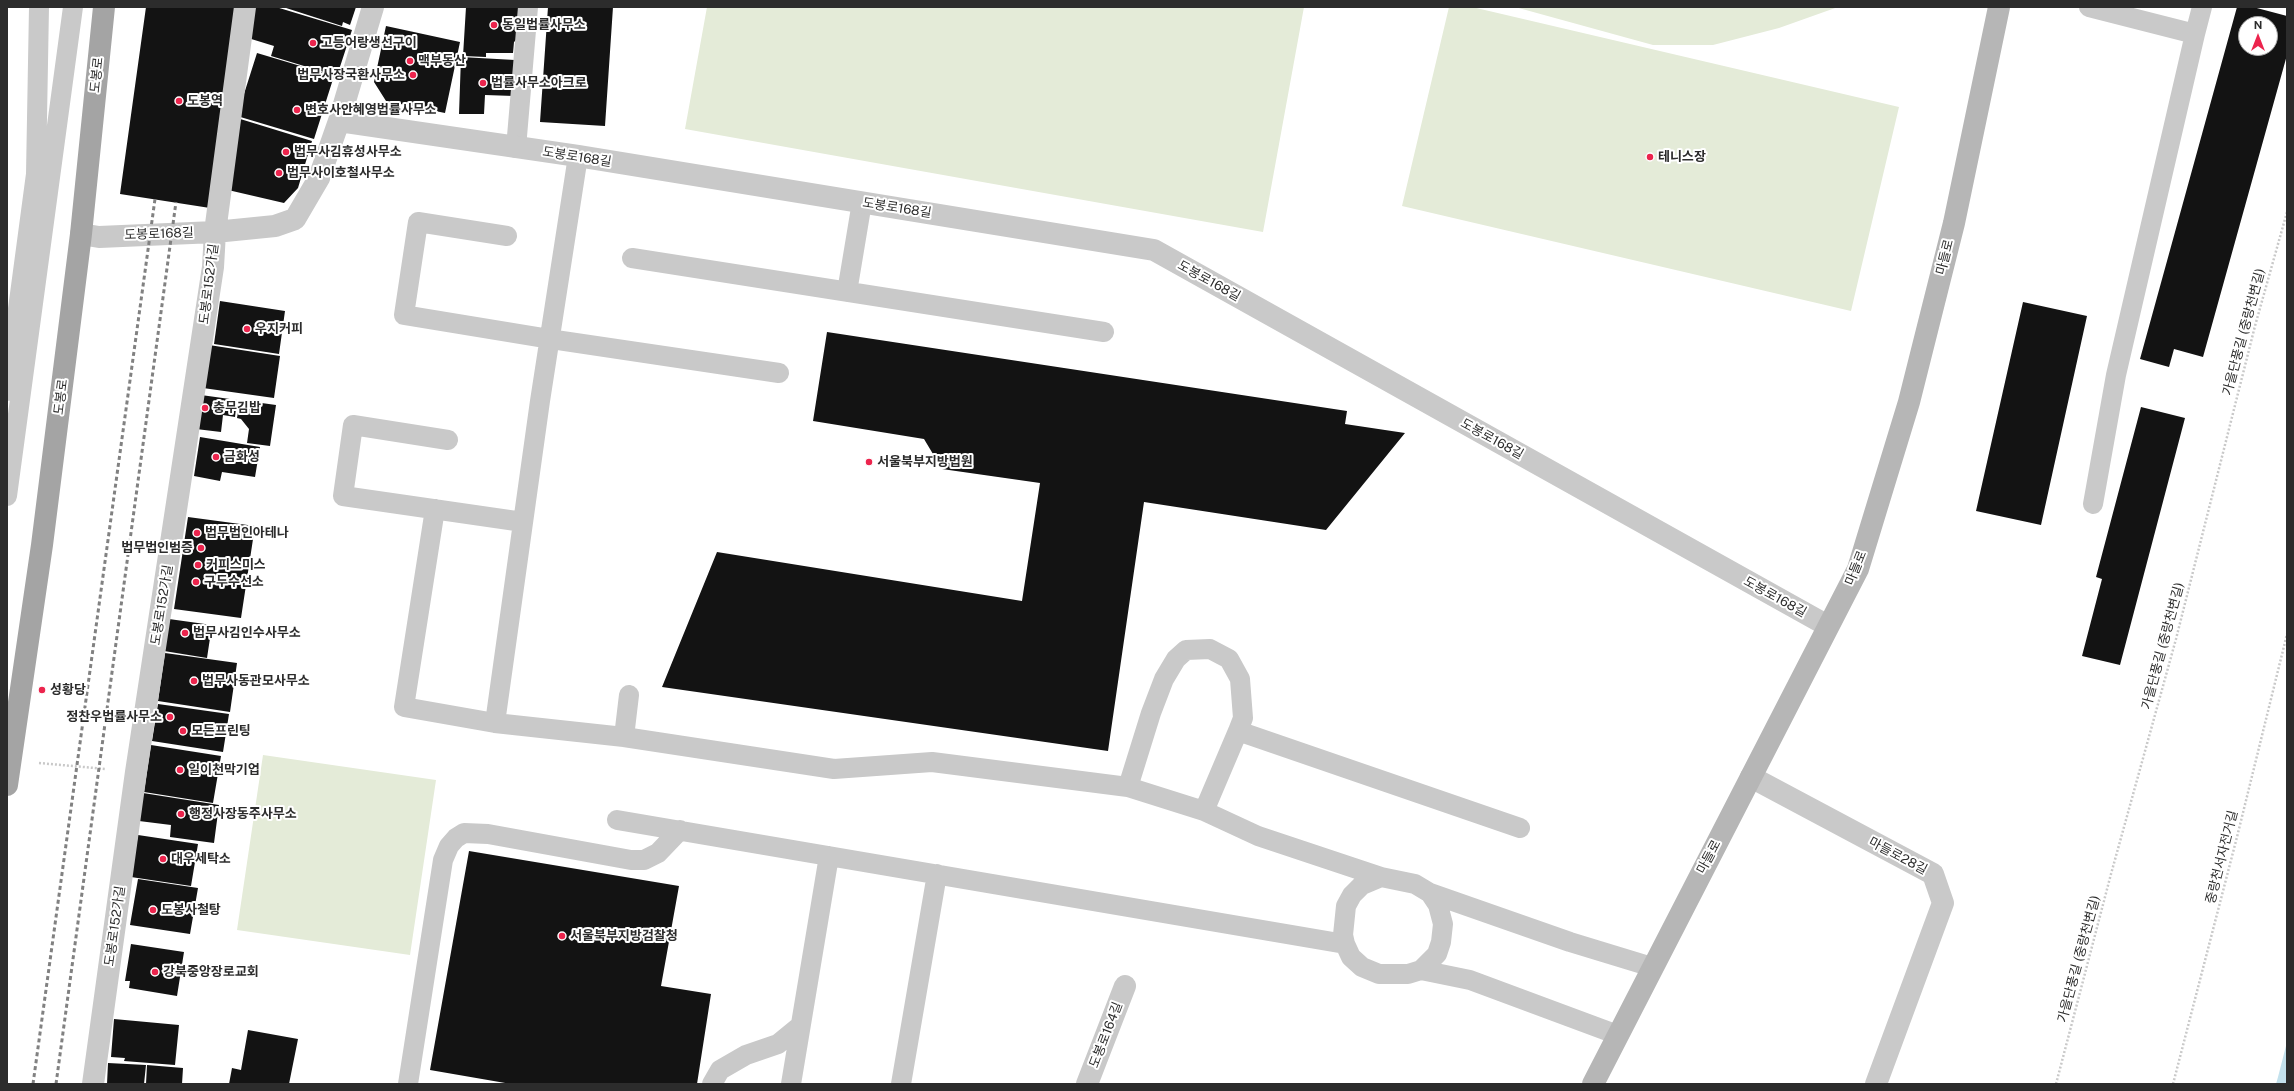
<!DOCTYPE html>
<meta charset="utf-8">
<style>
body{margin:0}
#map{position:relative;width:2294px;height:1091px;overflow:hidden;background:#fff;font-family:"Public Sans",sans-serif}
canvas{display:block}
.frame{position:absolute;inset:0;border:8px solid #2c2c2c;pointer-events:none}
.north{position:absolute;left:2238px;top:16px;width:40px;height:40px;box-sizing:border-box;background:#fff;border:1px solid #ababab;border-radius:50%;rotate:0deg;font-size:11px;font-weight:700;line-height:16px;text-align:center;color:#2c2c2c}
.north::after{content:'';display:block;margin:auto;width:14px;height:18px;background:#ec244d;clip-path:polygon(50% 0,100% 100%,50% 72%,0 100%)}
</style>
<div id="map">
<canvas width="2294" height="1091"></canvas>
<div class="frame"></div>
<div class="north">N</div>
</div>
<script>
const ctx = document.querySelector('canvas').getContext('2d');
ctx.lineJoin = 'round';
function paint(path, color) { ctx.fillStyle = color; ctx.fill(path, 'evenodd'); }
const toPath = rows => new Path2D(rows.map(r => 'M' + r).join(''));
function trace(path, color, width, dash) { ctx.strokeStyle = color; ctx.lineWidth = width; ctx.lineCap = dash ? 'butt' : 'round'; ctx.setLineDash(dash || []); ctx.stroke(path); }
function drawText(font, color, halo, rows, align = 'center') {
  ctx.font = font + ' "Public Sans","Noto Sans KR",sans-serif'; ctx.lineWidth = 4; ctx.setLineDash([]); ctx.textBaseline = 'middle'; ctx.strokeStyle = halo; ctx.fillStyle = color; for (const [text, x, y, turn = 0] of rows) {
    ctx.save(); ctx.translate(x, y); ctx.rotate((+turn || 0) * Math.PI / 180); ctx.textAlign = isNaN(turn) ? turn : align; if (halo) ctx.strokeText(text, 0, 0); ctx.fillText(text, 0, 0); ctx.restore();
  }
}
paint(toPath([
 [707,7,1304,7,1263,232,685,129],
 [1449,7,1472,7,1899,107,1851,311,1402,206],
 [1515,7,1838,7,1779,28,1713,45,1653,45],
 [263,755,436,780,410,955,237,930]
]), '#e4ebd8');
paint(toPath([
 [2287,1042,2287,1084,2276,1084,2278,1077]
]), '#c3e1ec');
paint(toPath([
 [146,7,238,7,210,208,120,194],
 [253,7,276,7,352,30,337,76,271,56,274,46,248,38],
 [283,7,356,7,350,25,343,22,342,26],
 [466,7,521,7,520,36,514,42,513,53,486,53,486,57,463,56],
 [548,7,613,7,605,126,540,122],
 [2237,7,2253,7,2287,16,2287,55,2203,357,2174,349,2169,367,2140,359],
 [2246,24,2270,24,2270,48,2246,48],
 [386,26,460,42,445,113,386,101,374,82],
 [257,53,334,76,314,139,237,116],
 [461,57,515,60,514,96,485,95,484,114,459,114],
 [237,118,312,141,298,188,284,203,228,190],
 [220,301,285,311,279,354,214,344],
 [2023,302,2087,316,2041,525,1976,511],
 [827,332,1347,411,1345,424,1405,433,1326,530,1144,502,1108,751,662,687,717,552,1022,601,1040,483,942,469,924,439,813,421],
 [209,345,280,356,274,398,203,388],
 [201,395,237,400,235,417,223,415,221,432,196,429],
 [240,400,276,405,270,446,247,443,249,429,241,419,237,418],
 [2141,407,2185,418,2120,665,2082,656,2102,579,2096,577],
 [200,437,260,447,255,477,222,472,220,481,194,476],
 [188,517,255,526,241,618,174,609],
 [169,619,212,625,207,658,164,651],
 [165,653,237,663,230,712,158,701],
 [158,704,229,714,223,752,152,741],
 [151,745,221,756,213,803,144,792],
 [143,793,219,805,214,843,170,837,171,825,139,821],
 [138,835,198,844,191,886,131,877],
 [469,851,679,886,661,986,711,994,697,1084,511,1084,430,1070],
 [138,879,198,888,190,934,130,925],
 [131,944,184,952,177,996,129,988,130,981,125,981],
 [114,1019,179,1025,175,1065,124,1061,125,1058,111,1057],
 [248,1030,298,1039,289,1084,229,1084,232,1068,241,1070],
 [108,1063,146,1065,144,1084,107,1084],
 [147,1065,183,1068,182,1084,146,1084]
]), '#131313');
trace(toPath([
 [39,763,106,769],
 [2056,1084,2111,874,2176,639,2255,326,2287,212],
 [2173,1084,2237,837,2287,634]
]), '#c9c9c9', 2.5, [2, 2]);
trace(toPath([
 [2089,7,2195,34,2202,7],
 [516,148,528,7],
 [578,156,540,401,495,723,624,737,834,769,932,762,1128,787,1204,811,1258,836,1381,877,1415,884,1430,893,1570,942,1652,967],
 [507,236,418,222,404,315,550,339,779,373],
 [632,258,1104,332],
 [847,292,862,202],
 [7,391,36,174,39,7],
 [448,440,353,425,343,496,523,522],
 [7,496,73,7],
 [2093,504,2116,375,2195,34],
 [435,509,404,707,495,723],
 [624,737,629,695],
 [1128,787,1151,713,1164,679,1176,659,1186,650,1210,649,1229,659,1240,679,1243,718,1238,731],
 [1204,811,1238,731,1520,828],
 [617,820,1345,944,1351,957,1362,967,1379,974,1408,974,1421,970,1470,980,1618,1035],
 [1345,944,1343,935,1346,906,1352,895,1362,885,1381,877],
 [1421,970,1437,954,1441,942,1443,924,1438,905,1430,893],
 [408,1084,443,860,449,846,456,838,464,833,488,834,631,860,644,860,658,853,680,830],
 [712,1084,720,1070,746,1055,778,1044,800,1026],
 [791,1084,829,856],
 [901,1084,937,874]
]), '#c9c9c9', 20);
trace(toPath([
 [339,121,578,156,1154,250,1828,626],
 [81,234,99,237,215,232,275,226,295,219,319,178,339,121,373,7],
 [1751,777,1933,874,1943,903,1876,1084],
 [93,1084,136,772,213,267,215,232,245,7],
 [1087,1084,1125,986]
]), '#c9c9c9', 22);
trace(toPath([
 [1593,1084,1858,569,1909,402,1954,223,1999,7]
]), '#b6b6b6', 22);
trace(toPath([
 [7,785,42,545,81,234,104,7]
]), '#a4a4a4', 22);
trace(toPath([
 [33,1084,155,199],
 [56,1084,176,202]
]), '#818181', 3, [4, 3]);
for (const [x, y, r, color] of [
 [494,25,4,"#ec244d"],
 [313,43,4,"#ec244d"],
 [410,61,4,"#ec244d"],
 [413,75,4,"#ec244d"],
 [483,83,4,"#ec244d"],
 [179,101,4,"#ec244d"],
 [297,110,4,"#ec244d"],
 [286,152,4,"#ec244d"],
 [1650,157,4,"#ec244d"],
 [279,173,4,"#ec244d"],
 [247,329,4,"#ec244d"],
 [205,408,4,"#ec244d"],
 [216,457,4,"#ec244d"],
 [869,462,4,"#ec244d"],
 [197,533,4,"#ec244d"],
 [201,548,4,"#ec244d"],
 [198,565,4,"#ec244d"],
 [196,582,4,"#ec244d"],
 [185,633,4,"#ec244d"],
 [194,681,4,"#ec244d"],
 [42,690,4,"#ec244d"],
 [170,717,4,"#ec244d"],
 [183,731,4,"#ec244d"],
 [180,770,4,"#ec244d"],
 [181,814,4,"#ec244d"],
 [163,859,4,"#ec244d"],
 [153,910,4,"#ec244d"],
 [562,936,4,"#ec244d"],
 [155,972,4,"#ec244d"]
]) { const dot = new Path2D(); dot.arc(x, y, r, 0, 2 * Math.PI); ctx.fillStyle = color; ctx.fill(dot); trace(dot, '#fff', 1.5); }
drawText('bold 13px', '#2c2c2c', '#fff', [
 ["동일법률사무소",502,25],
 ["고등어랑생선구이",321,43],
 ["맥부동산",418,61],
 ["법무사장국환사무소",405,75,"right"],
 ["법률사무소아크로",491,83],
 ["도봉역",187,101],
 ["변호사안혜영법률사무소",305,110],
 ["법무사김휴성사무소",294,152],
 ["테니스장",1658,157],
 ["법무사이호철사무소",287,173],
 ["우지커피",255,329],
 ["충무김밥",213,408],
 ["금화성",224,457],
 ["서울북부지방법원",877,462],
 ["법무법인아테나",205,533],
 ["법무법인범증",193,548,"right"],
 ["커피스미스",206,565],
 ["구두수선소",204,582],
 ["법무사김인수사무소",193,633],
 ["법무사동관모사무소",202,681],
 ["성황당",50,690],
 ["정찬우법률사무소",162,717,"right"],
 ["모든프린팅",191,731],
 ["일이천막기업",188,770],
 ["행정사장동주사무소",189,814],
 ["대우세탁소",171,859],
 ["도봉사철탕",161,910],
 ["서울북부지방검찰청",570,936],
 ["강북중앙장로교회",163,972]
], 'left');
drawText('13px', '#2c2c2c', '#fff', [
 ["도봉로",97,75,-84],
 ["도봉로168길",577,157,9],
 ["도봉로168길",897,208,9],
 ["도봉로168길",159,234,-2],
 ["마들로",1945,257,-76],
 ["도봉로168길",1209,281,29],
 ["도봉로152가길",209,284,-83],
 ["가을단풍길 (중랑천변길)",2244,332,-75],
 ["도봉로",61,397,-83],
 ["도봉로168길",1492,439,29],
 ["마들로",1856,568,-68],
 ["도봉로168길",1775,597,29],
 ["도봉로152가길",162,605,-81],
 ["가을단풍길 (중랑천변길)",2163,646,-75],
 ["마들로28길",1898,856,28],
 ["마들로",1709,857,-62],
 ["중랑천서자전거길",2222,857,-76],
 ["도봉로152가길",115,926,-82],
 ["가을단풍길 (중랑천변길)",2079,959,-75],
 ["도봉로164길",1106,1035,-69]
]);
</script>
